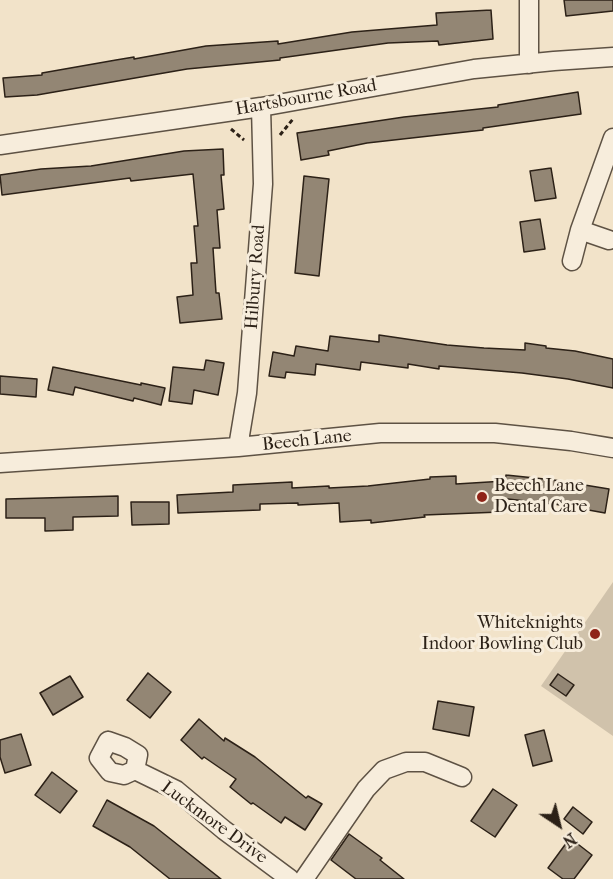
<!DOCTYPE html>
<style>
body{margin:0}
#map{position:relative;width:613px;height:879px;overflow:hidden;background:#f2e3c9;font-family:"IM FELL French Canon",serif}
canvas{display:block}
.north{position:absolute;left:529px;top:795px;width:60px;height:60px;-webkit-text-stroke:4px #f7eddc;paint-order:stroke;rotate:145deg;font-size:16px;font-weight:700;line-height:24px;text-align:center;color:#2c2117}
.north::after{content:'';display:block;margin:auto;width:21px;height:27px;background:#2c2117;clip-path:polygon(50% 0,100% 100%,50% 72%,0 100%)}
</style>
<div id="map">
<canvas width="613" height="879"></canvas>
<div class="north">N</div>
</div>
<script>
const ctx = document.querySelector('canvas').getContext('2d');
ctx.lineJoin = 'round';
function paint(path, color) { ctx.fillStyle = color; ctx.fill(path, 'evenodd'); }
const toPath = rows => new Path2D(rows.map(r => 'M' + r).join(''));
function trace(path, color, width, dash) { ctx.strokeStyle = color; ctx.lineWidth = width; ctx.lineCap = dash ? 'butt' : 'round'; ctx.setLineDash(dash || []); ctx.stroke(path); }
function drawText(font, color, halo, rows, align = 'center') {
  ctx.font = font + ' "IM FELL French Canon",serif'; ctx.lineWidth = 6; ctx.setLineDash([]); ctx.textBaseline = 'middle'; ctx.strokeStyle = halo; ctx.fillStyle = color; for (const [text, x, y, turn = 0] of rows) {
    ctx.save(); ctx.translate(x, y); ctx.rotate((+turn || 0) * Math.PI / 180); ctx.textAlign = isNaN(turn) ? turn : align; if (halo) ctx.strokeText(text, 0, 0); ctx.fillText(text, 0, 0); ctx.restore();
  }
}
paint(toPath([
 [613,582,613,736,541,686]
]), '#d0c2ab');
const building = toPath([
 [564,0,613,0,613,11,566,16,564,0],
 [491,10,493,39,439,45,438,41,388,43,280,58,280,60,187,69,37,95,5,97,3,78,42,75,42,73,116,60,134,57,134,59,206,46,278,41,278,44,352,32,437,25,436,13,491,10],
 [578,92,581,114,483,128,483,130,367,143,328,151,329,155,301,160,297,133,404,117,498,107,498,105,578,92],
 [223,149,224,175,221,175,224,209,217,210,220,248,213,248,216,293,219,293,222,319,180,323,177,297,193,295,191,263,197,263,194,226,198,226,193,174,131,181,130,178,2,195,0,175,41,169,91,166,184,151,223,149],
 [551,168,556,198,535,201,530,171,551,168],
 [304,176,329,179,319,276,295,273,304,176],
 [540,219,545,249,524,252,520,222,540,219],
 [379,335,447,345,484,348,525,350,525,343,546,346,546,348,575,351,613,359,613,388,568,379,522,373,439,366,439,369,408,364,408,368,361,362,360,370,316,364,315,375,286,372,285,378,269,376,273,352,294,356,296,346,328,351,330,336,379,342,379,335],
 [206,360,224,363,218,395,194,390,192,404,169,401,173,367,204,370,206,360],
 [53,367,141,385,141,383,165,388,161,405,134,398,133,401,75,387,73,395,48,390,53,367],
 [0,376,37,379,36,397,0,394,0,376],
 [506,475,554,480,609,489,605,513,561,505,499,498,500,512,424,515,425,517,371,523,371,520,340,522,339,503,298,505,298,503,260,504,260,510,178,513,177,495,233,492,233,485,292,482,292,488,329,486,329,488,368,486,430,479,430,477,456,476,456,484,505,481,506,475],
 [118,496,118,516,73,517,73,530,45,531,45,518,6,518,6,499,118,496],
 [131,502,169,502,169,524,132,525,131,502],
 [148,673,171,692,150,718,127,700,148,673],
 [558,674,574,685,566,696,550,685,558,674],
 [70,676,83,697,53,715,40,693,70,676],
 [438,701,474,707,469,736,433,729,438,701],
 [199,719,224,741,225,738,255,757,306,798,308,796,322,804,305,830,285,817,281,823,253,803,251,804,230,787,236,779,204,757,202,759,181,740,199,719],
 [544,730,552,761,533,766,525,735,544,730],
 [21,734,31,765,5,773,0,757,0,740,21,734],
 [52,772,77,791,60,813,35,795,52,772],
 [493,789,517,805,495,837,471,821,493,789],
 [107,800,154,826,221,879,170,879,130,847,93,826,107,800],
 [573,807,592,822,583,834,564,819,573,807],
 [349,834,382,858,380,860,404,879,356,879,331,860,349,834],
 [570,838,592,855,574,879,563,879,548,868,570,838]
]);
paint(building, '#938674');
trace(building, '#2c2117', 1.5);
const minor = toPath([
 [529,64,529,0],
 [0,145,261,107,474,69,554,61,613,57],
 [580,230,609,240],
 [572,261,580,230,613,138],
 [238,447,247,393,263,184,261,107],
 [0,463,238,447,380,433,495,433,571,441,613,448],
 [108,741,125,747,138,755,135,770,124,775,110,772,99,758,108,741],
 [135,770,176,790,224,830,290,879],
 [304,879,366,789,384,770,406,762,425,762,462,777]
]);
trace(minor, '#5e5244', 21);
trace(toPath([
 [231,129,244,140],
 [280,135,293,119]
]), '#2c2117', 3, [4.5, 3]);
trace(minor, '#f7eddc', 18);
for (const [x, y, r, color] of [
 [482,497,6,"#8f2418"],
 [595,634,6,"#8f2418"]
]) { const dot = new Path2D(); dot.arc(x, y, r, 0, 2 * Math.PI); ctx.fillStyle = color; ctx.fill(dot); trace(dot, '#f7eddc', 2); }
drawText('18px', '#2c2117', '#f7eddc', [
 ["Hartsbourne Road",306,98,-10],
 ["Hilbury Road",256,277,-86],
 ["Beech Lane",307,441,-6],
 ["Luckmore Drive",214,823,36]
]);
drawText('18px', '#2c2117', '#f7eddc', [
 ["Beech Lane",494,487],
 ["Dental Care",494,508],
 ["Whiteknights",583,624,"right"],
 ["Indoor Bowling Club",583,645,"right"]
], 'left');
</script>
